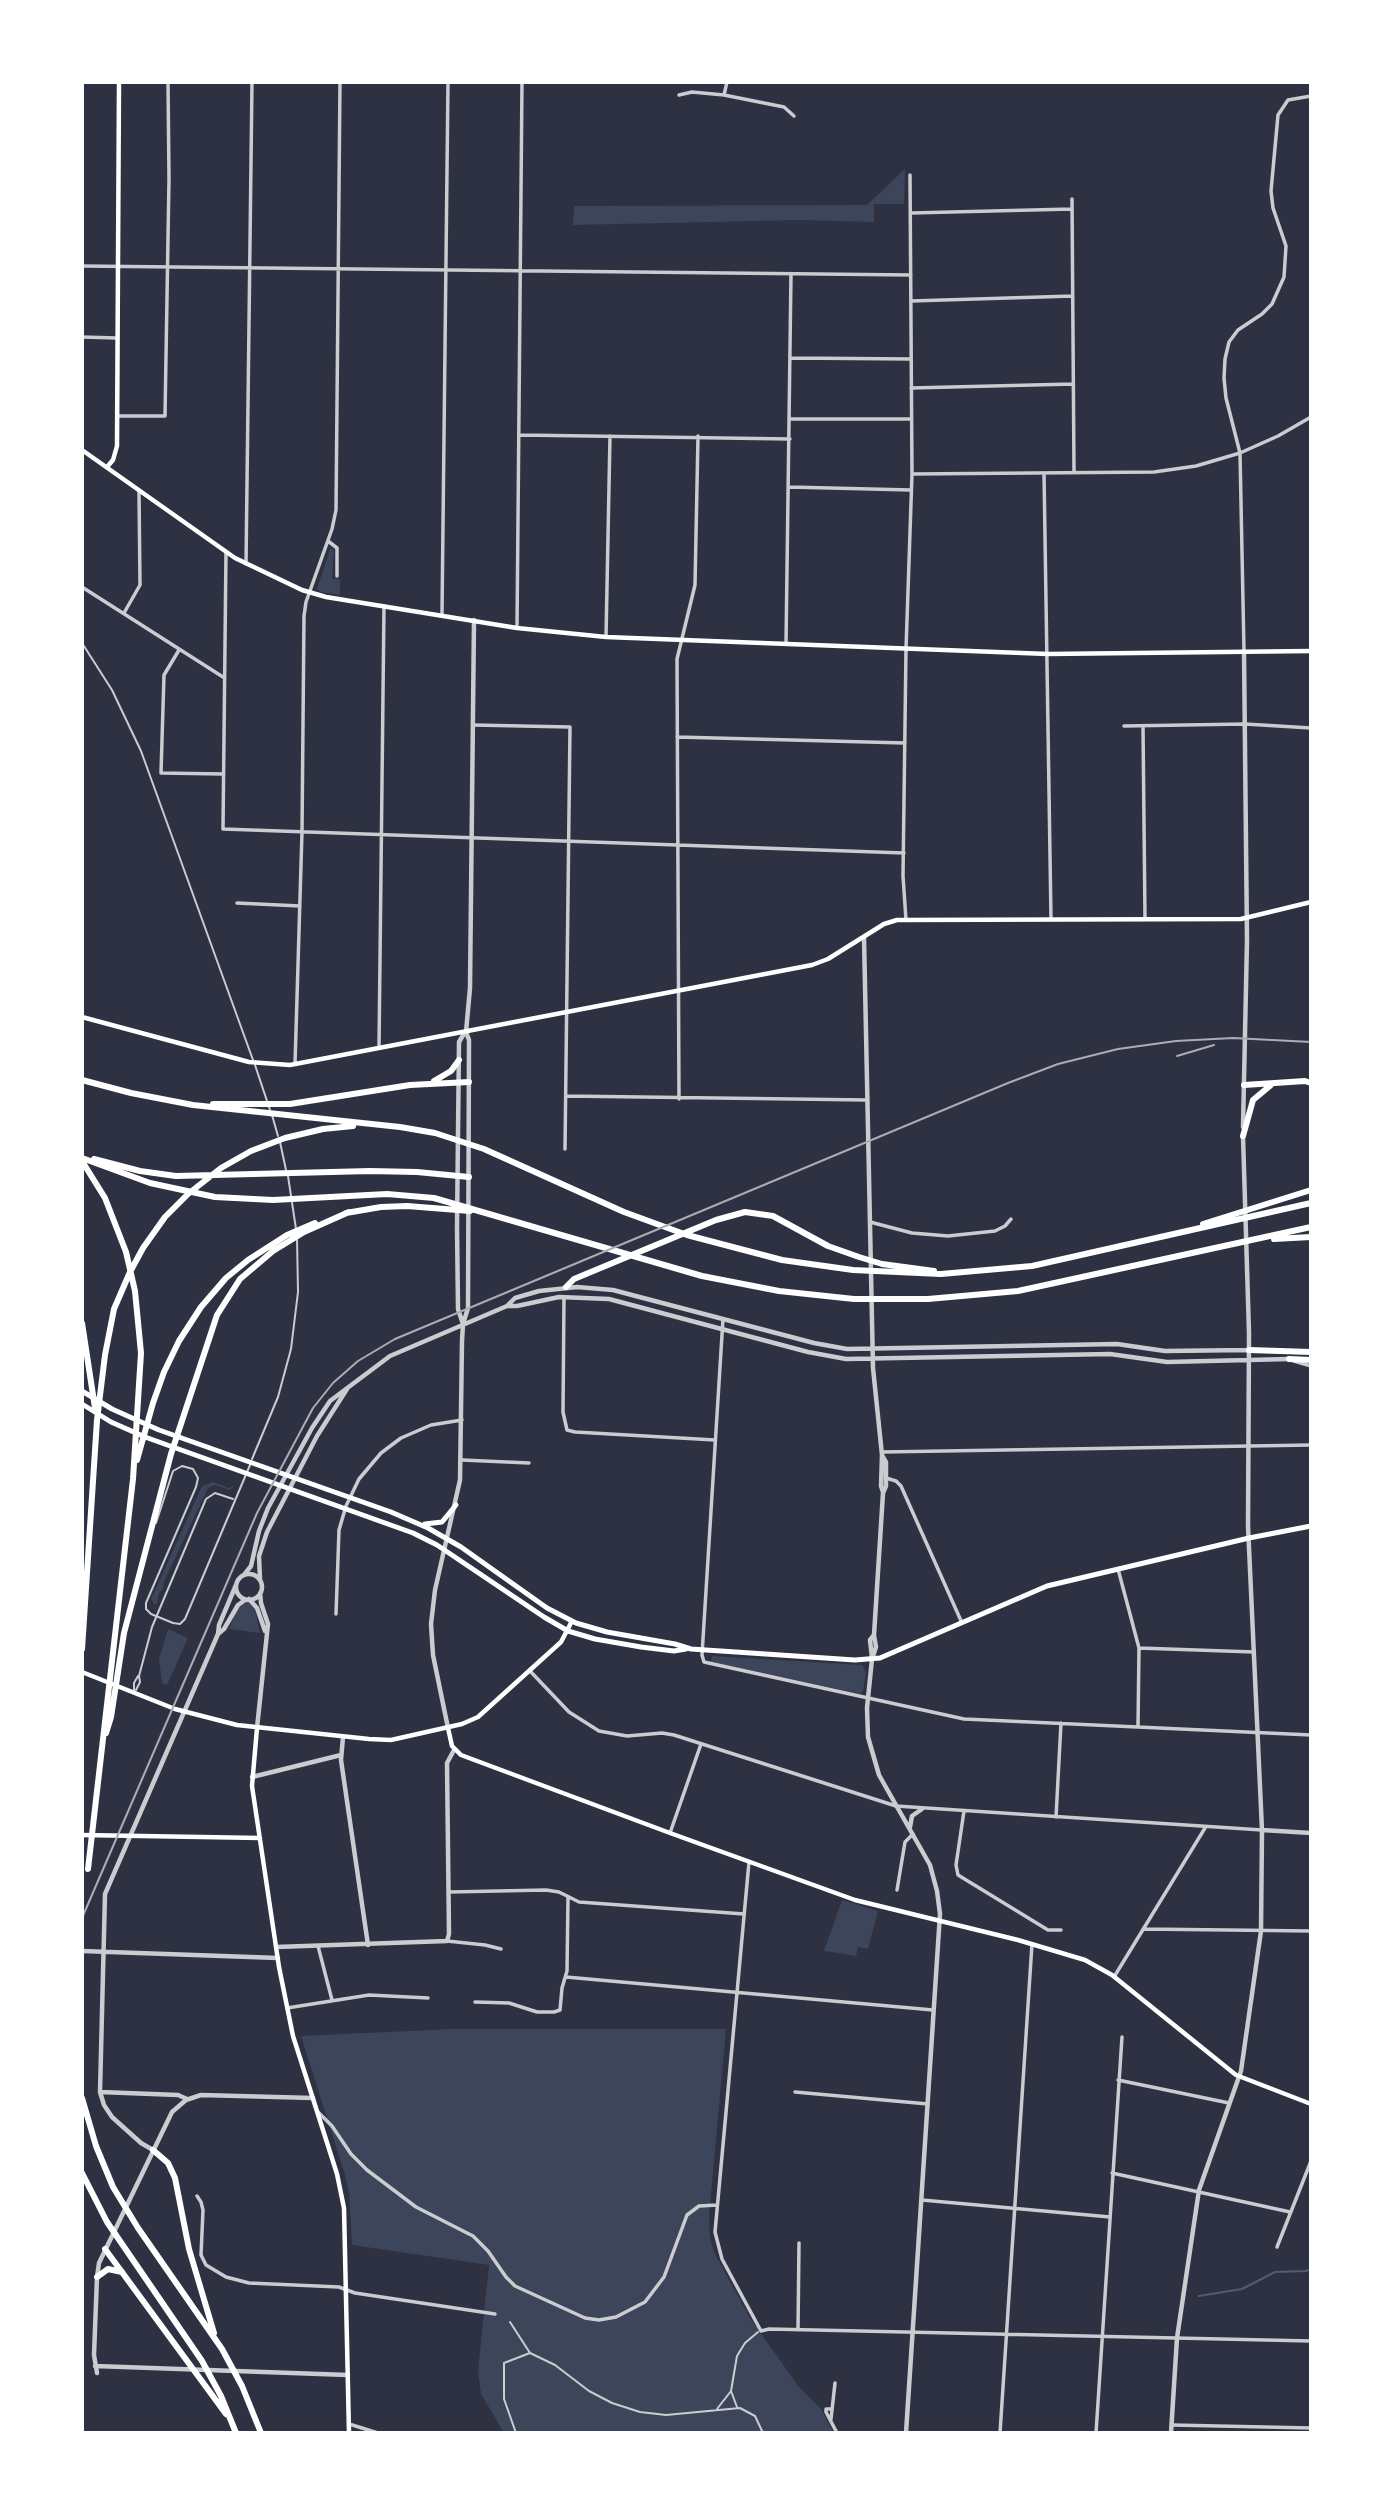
<!DOCTYPE html>
<style>
body{margin:0}
#map{position:relative;width:1393px;height:2515px;overflow:hidden;background:#2d3142;font-family:Poppins,sans-serif}
canvas{display:block}
.frame{position:absolute;inset:0;border:84px solid #fff;pointer-events:none}
</style>
<div id="map">
<canvas width="1393" height="2515"></canvas>
<div class="frame"></div>
</div>
<script>
const ctx = document.querySelector('canvas').getContext('2d');
ctx.lineJoin = 'round';
function paint(path, color) { ctx.fillStyle = color; ctx.fill(path, 'evenodd'); }
const toPath = rows => new Path2D(rows.map(r => 'M' + r).join(''));
function trace(path, color, width, dash) { ctx.strokeStyle = color; ctx.lineWidth = width; ctx.lineCap = dash ? 'butt' : 'round'; ctx.setLineDash(dash || []); ctx.stroke(path); }
paint(toPath([
 [905,169,904,204,874,204,874,222,801,220,573,225,574,206,867,205],
 [330,549,333,549,334,552,332,579,340,579,340,595,320,592,317,589],
 [213,1482,229,1488,235,1485,230,1490,215,1485,208,1488,164,1582,163,1590,159,1593,157,1604,154,1604,151,1599,202,1486],
 [249,1603,255,1610,260,1633,229,1629,237,1609,242,1604],
 [168,1629,188,1638,167,1685,162,1683,159,1659],
 [712,1656,862,1665,866,1673,863,1691,860,1694,711,1662],
 [842,1900,878,1911,868,1949,858,1947,856,1956,824,1951],
 [453,2029,726,2029,709,2217,710,2237,714,2252,750,2318,799,2387,821,2409,834,2433,504,2433,481,2394,478,2370,489,2265,352,2245,349,2193,345,2175,301,2036]
]), '#3c4559');
trace(toPath([
 [1199,2296,1242,2289,1275,2272,1306,2271,1311,2269]
]), '#4f5d75', 2);
trace(toPath([
 [82,643,112,690,141,751,253,1060],
 [255,1065,270,1110],
 [272,1115,278,1136],
 [280,1142,286,1170],
 [288,1176,296,1229],
 [252,1459,278,1397,291,1349,298,1292,297,1238],
 [156,1523,173,1471,182,1466,193,1469,198,1478,196,1487,146,1603,146,1609,151,1614,173,1623,180,1624,185,1619,250,1465],
 [134,1690,134,1683,138,1676],
 [136,1690,140,1682,139,1676,152,1627,206,1499,215,1493,233,1499],
 [510,2322,530,2353,555,2365,589,2391,612,2403,640,2412,666,2415,740,2408,755,2416,763,2433],
 [737,2407,731,2391,737,2356,745,2343,758,2332],
 [717,2409,731,2391],
 [516,2433,504,2399,504,2363,530,2353]
]), '#caccd0', 2);
trace(toPath([
 [679,95,692,92,724,95,784,107,794,116],
 [724,95,727,82],
 [1072,199,1074,471],
 [911,213,1072,209],
 [82,266,911,275],
 [911,301,1073,296],
 [82,337,117,338],
 [791,358,911,359],
 [911,388,1073,384],
 [117,416,165,416,169,179,168,82],
 [790,419,911,419],
 [520,435,790,439],
 [1044,473,1051,919],
 [912,474,1154,472,1196,466,1240,453,1278,436,1311,417],
 [789,487,911,490],
 [328,541,337,548,337,576],
 [226,552,223,829,904,853],
 [246,564,252,82],
 [82,587,223,677],
 [124,613,140,585,139,491],
 [442,614,448,82],
 [517,628,522,82],
 [606,637,610,436],
 [786,644,791,274],
 [179,650,164,675,161,773,223,774],
 [1244,651,1240,453,1226,398,1224,378,1225,359,1229,342,1238,330,1262,314,1272,304,1284,277,1286,246,1273,208,1271,191,1278,115,1288,100,1311,96],
 [473,725,570,727,565,1149],
 [1124,726,1245,724,1311,728],
 [1143,726,1145,919],
 [677,737,905,743],
 [237,903,300,906],
 [906,920,903,876,906,649,912,474,910,175],
 [379,1048,384,606],
 [295,1064,302,832,304,616,306,602,332,529,336,510,340,82],
 [566,1096,867,1100],
 [679,1099,677,659,695,585,698,436],
 [870,1222,912,1233,948,1236,995,1231,1005,1226,1011,1219],
 [564,1298,563,1412,567,1430,575,1432,715,1440],
 [723,1319,702,1655,704,1662,964,1719,1311,1735],
 [1294,1361,1311,1366],
 [882,1452,1311,1445],
 [462,1460,529,1463],
 [886,1478,896,1481,901,1486,962,1623],
 [1118,1569,1139,1648,1138,1727],
 [336,1614,339,1530,346,1506,359,1479,381,1453,401,1438,431,1425,462,1420],
 [1139,1648,1254,1652],
 [530,1671,569,1712,599,1731,627,1736,662,1733,674,1735,896,1806,1262,1830],
 [964,1811,956,1865,958,1875,1048,1930,1061,1930],
 [1056,1817,1061,1723],
 [670,1833,701,1744],
 [749,1862,715,2232,722,2259,761,2331,769,2329,1311,2341],
 [897,1890,905,1842,913,1834],
 [449,1892,546,1890,559,1892,579,1902,744,1914],
 [1143,1929,1311,1931],
 [447,1941,485,1945,501,1949],
 [318,1946,332,2000],
 [566,1977,933,2010],
 [1114,1977,1205,1828],
 [475,2002,509,2003,537,2012,554,2012,560,2010,562,1988,567,1971,568,1898],
 [287,2008,369,1995,428,1998],
 [1118,2080,1229,2103],
 [795,2092,928,2104],
 [318,2112,332,2126,351,2154,367,2170,416,2207,473,2236,488,2251,506,2277,515,2286,585,2318,599,2320,616,2317,645,2302,664,2277,687,2215,699,2206,717,2205],
 [1112,2173,1290,2212],
 [197,2196,201,2202,203,2210,201,2255,206,2265,226,2277,249,2283,339,2287,355,2293,495,2314],
 [922,2200,1110,2217],
 [1277,2247,1311,2161],
 [798,2330,799,2243],
 [832,2409,826,2409,826,2412,837,2433],
 [831,2419,835,2383],
 [349,2424,378,2433],
 [1172,2425,1311,2428],
 [1000,2433,1032,1944],
 [1096,2433,1122,2037]
]), '#caccd0', 3.5);
trace(toPath([
 [864,937,873,1368,882,1455,881,1486,883,1492],
 [1243,1127,1247,940,1244,651],
 [508,1306,517,1306,559,1297,609,1299,808,1352,846,1359,1110,1354,1167,1362,1289,1359],
 [463,1324,458,1309,457,1227,459,1042,465,1032],
 [882,1455,886,1462,886,1486,883,1493,874,1635,876,1647,872,1659,867,1708,868,1737,879,1775,930,1865,937,1891,940,1914,906,2433],
 '236 1587a13 13 0 1 1 26 0a13 13 0 1 1-26 0Z',
 [244,1575,251,1566,259,1531,268,1508,312,1428,330,1401,390,1356,507,1306,515,1298,539,1291,577,1287,613,1290,814,1343,847,1349,1117,1344,1165,1351,1249,1350],
 [260,1579,259,1556,267,1532,317,1436,347,1389],
 [249,1599,257,1608,265,1631],
 [218,1634,224,1629,238,1605,245,1600],
 [872,1658,870,1640,874,1635],
 [257,1728,268,1624,261,1603,260,1593],
 [448,1728,433,1655,431,1624,435,1590,460,1480,462,1341,463,1324,468,1308,469,1040,466,1032,470,988,474,620],
 [343,1737,341,1760,368,1945],
 [252,1777,341,1755],
 [910,1827,912,1816,922,1809],
 [1262,1830,1311,1833],
 [276,1947,447,1941,449,1934,447,1763,454,1750],
 [82,1951,278,1958],
 [100,2092,178,2095,187,2099],
 [153,2150,141,2143,112,2117,104,2105,100,2092,105,1894,218,1634,219,1625,236,1585],
 [95,2366,348,2375],
 [97,2373,94,2355,97,2277,99,2263,172,2112,186,2100,201,2095,313,2098],
 [1171,2433,1177,2338,1199,2190,1241,2071,1261,1931,1262,1830,1248,1526,1249,1333,1243,1136]
]), '#caccd0', 4.5);
trace(toPath([
 [82,450,235,558,302,590,326,597,517,628,606,637,1048,654,1311,651],
 [107,467,113,460,117,446,119,82],
 [82,1017,249,1062,290,1065,812,965,828,959,884,924,897,920,1241,919,1311,902],
 [82,1672,175,1709,237,1725,369,1739,391,1740,462,1724,478,1717,561,1642,572,1621],
 [257,1728,252,1786,279,1967,293,2036,337,2174,344,2208,349,2433],
 [448,1728,452,1746,461,1755,670,1833,855,1900,1018,1940,1085,1960,1112,1975,1236,2075,1311,2104],
 [82,1835,260,1838]
]), '#fff', 4.5);
trace(toPath([
 [82,1391,112,1409,159,1430,391,1512,428,1528,461,1547,547,1608,576,1623,607,1632,675,1644,691,1649,855,1660,880,1658,1047,1586,1249,1538,1311,1526],
 [82,1404,111,1422,145,1437,413,1533,437,1545,544,1617,568,1631,595,1639,641,1647,674,1651,686,1649],
 [425,1524,442,1522,456,1505]
]), '#fff', 5);
trace(toPath([
 [82,1080,131,1093,193,1105,400,1127,435,1133,484,1149,624,1212,687,1235,782,1260,853,1270,941,1274,1032,1266,1311,1203],
 [434,1081,451,1071,459,1060],
 [1244,1085,1305,1081,1311,1083],
 [213,1104,290,1104,410,1085,469,1082],
 [1243,1136,1253,1100,1271,1085],
 [82,1158,150,1183,215,1197,273,1200,387,1194,434,1198,702,1276,779,1291,854,1299,928,1299,1018,1291,1311,1227],
 [94,1159,140,1171,176,1176,370,1171,417,1172,469,1177],
 [82,1161,105,1198,126,1252,135,1291,141,1353,133,1479,88,1869],
 [346,1213,381,1207,407,1206,470,1211],
 [1203,1224,1311,1190],
 [1274,1239,1311,1237],
 [566,1287,574,1279,716,1220,745,1212,773,1216,828,1246,859,1257,882,1264,934,1271],
 [82,1323,95,1408],
 [1249,1350,1311,1352],
 [1289,1359,1311,1360],
 [137,1460,153,1403,164,1372,179,1341,201,1307,226,1278,248,1260,287,1235,315,1223],
 [82,1649,97,1420,105,1355,114,1309,130,1272,143,1248,165,1217,188,1194,221,1168,251,1151,285,1138,323,1129,353,1126],
 [106,1733,111,1717,124,1633,171,1454,217,1315,240,1279,273,1251,304,1232,349,1212],
 [82,2098,96,2146,113,2187,138,2228,222,2349,242,2386,261,2433],
 [153,2150,168,2163,175,2178,189,2249,214,2333],
 [82,2173,107,2222,202,2361,221,2396,236,2433],
 [105,2249,226,2414],
 [97,2277,108,2269,122,2272]
]), '#fff', 6);
trace(toPath([
 [1177,1056,1214,1045],
 [82,1918,257,1513,313,1408,333,1383,358,1361,395,1339,1008,1083,1058,1064,1118,1049,1176,1041,1233,1038,1311,1042]
]), '#abadb3', 2);
</script>
